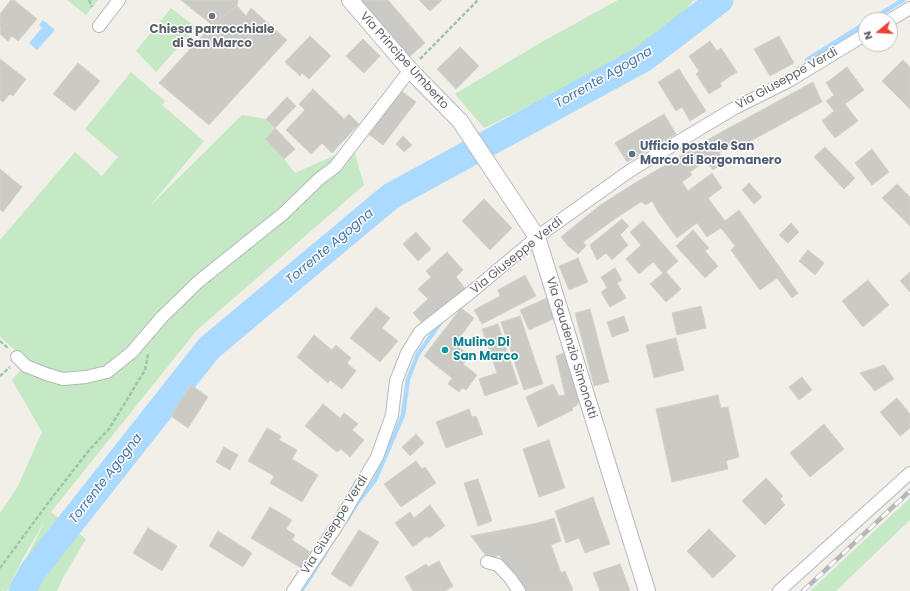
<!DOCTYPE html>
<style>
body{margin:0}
#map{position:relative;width:910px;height:591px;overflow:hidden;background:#f1efe8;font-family:Poppins,sans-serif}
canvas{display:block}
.north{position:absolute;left:858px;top:12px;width:40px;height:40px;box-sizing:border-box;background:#fff;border:1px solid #bfc1c3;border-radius:50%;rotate:252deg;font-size:11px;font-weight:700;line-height:16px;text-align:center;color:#5f6368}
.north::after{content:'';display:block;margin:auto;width:14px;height:18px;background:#ea4335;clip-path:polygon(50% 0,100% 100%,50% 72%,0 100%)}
</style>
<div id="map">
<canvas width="910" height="591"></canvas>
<div class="north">N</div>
</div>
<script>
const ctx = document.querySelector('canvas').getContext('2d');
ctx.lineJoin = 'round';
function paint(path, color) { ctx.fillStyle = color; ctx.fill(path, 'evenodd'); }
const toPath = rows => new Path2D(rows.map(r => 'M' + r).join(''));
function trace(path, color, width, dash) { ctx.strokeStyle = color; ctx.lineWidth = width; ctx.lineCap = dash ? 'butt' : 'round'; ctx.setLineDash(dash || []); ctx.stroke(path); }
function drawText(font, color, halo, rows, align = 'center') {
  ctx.font = font + ' Poppins,sans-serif'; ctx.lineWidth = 3; ctx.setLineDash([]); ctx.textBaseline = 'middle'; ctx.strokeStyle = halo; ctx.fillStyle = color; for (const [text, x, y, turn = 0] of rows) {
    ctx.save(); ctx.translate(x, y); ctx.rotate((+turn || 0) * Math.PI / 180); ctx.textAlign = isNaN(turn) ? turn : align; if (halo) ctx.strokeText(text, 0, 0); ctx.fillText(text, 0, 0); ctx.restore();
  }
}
paint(toPath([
 [67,0,98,0,86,15],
 [618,0,694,0,676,20,618,63,484,128,455,94,540,43],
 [171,8,193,25,197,26,156,72,136,51],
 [131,72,165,101,162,105,204,141,149,207,242,115,266,119,275,128,265,139,284,159,295,173,353,147,364,185,197,330,51,512,86,539,64,576,57,591,10,591,45,521,23,558,7,591,0,591,0,513,17,488,42,432,12,380,24,366,22,356,0,337,0,240,75,152,102,176,118,157,85,129],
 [910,498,910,520,836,591,810,591]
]), '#c5e8c5');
paint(toPath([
 [43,20,55,30,37,50,29,43,42,28,39,25]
]), '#aadaff');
trace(toPath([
 [871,20,903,0],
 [807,60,866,23],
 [346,521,357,503,375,480,403,415,408,379,418,354,443,319],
 [301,591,326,552]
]), '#aadaff', 4.5);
trace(toPath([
 [22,591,33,571,209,348,391,196,643,59,720,0]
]), '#aadaff', 27);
const building = toPath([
 [11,0,14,0,37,19,18,41,12,36,8,41,0,34,1,28,0,27,0,14,11,0],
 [181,0,238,0,237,6,212,25,181,0],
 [359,0,388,0,425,43,408,58,359,0],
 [419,0,442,0,430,11,419,0],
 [237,6,246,16,251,8,287,40,209,125,159,83,212,25,237,6],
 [310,36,331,56,309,79,302,73,300,76,285,62,310,36],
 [779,36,794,63,770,76,754,49,779,36],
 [363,39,380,56,364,73,346,56,363,39],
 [710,41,717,51,721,48,737,72,720,83,722,86,709,94,696,74,699,71,689,56,710,41],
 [460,47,479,66,456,89,437,69,460,47],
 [0,59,26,79,13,96,10,94,3,102,0,100,0,59],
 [903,60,910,67,910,109,882,81,903,60],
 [78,63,100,81,75,111,53,94,78,63],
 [847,67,864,90,845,104,858,121,835,138,822,121,834,111,826,101,834,95,826,83,847,67],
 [679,69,706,111,690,121,682,107,676,111,658,82,679,69],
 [813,82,822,102,738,148,733,143,719,153,725,161,713,170,706,161,690,172,692,175,682,182,688,191,712,173,722,188,708,198,725,221,739,210,798,293,792,298,777,278,760,290,731,250,735,246,721,228,707,237,697,223,677,238,658,212,652,201,646,205,641,202,619,216,583,242,586,246,578,254,568,246,561,237,599,206,630,186,716,135,813,82],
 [313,89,344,119,349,114,359,124,332,153,322,143,311,154,286,130,305,110,299,104,313,89],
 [400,90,416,102,383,145,367,133,400,90],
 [287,97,296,106,275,128,266,119,287,97],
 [664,114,676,134,627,162,615,143,664,114],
 [275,128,295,149,284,159,265,139,275,128],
 [403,136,412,145,404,152,396,144,403,136],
 [825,147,855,178,844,189,814,157,825,147],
 [872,149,889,172,872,185,855,163,872,149],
 [0,169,22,187,3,212,0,209,0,169],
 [749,183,762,197,754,204,742,190,749,183],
 [897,184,910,197,910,226,882,198,897,184],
 [484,199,512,228,490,250,462,221,484,199],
 [622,219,629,226,620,235,628,245,612,260,606,253,597,260,590,245,622,219],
 [643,221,678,261,666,272,681,289,666,302,650,284,663,273,653,262,639,274,626,259,641,245,630,232,643,221],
 [791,223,799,232,788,243,779,235,791,223],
 [693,230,709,248,705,251,718,266,705,278,676,246,693,230],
 [416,232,431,249,418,261,403,244,416,232],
 [808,250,824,263,815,275,799,261,808,250],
 [447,252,463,270,456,277,465,288,424,325,413,313,428,299,418,289,431,277,426,271,447,252],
 [578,258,588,282,569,290,559,266,578,258],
 [615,268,622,280,617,283,626,298,610,307,601,292,607,288,601,277,615,268],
 [910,272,910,292,900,281,910,272],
 [525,275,536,296,482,324,474,310,500,296,498,290,525,275],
 [868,280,889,305,863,327,842,301,868,280],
 [547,298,555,318,529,330,520,310,547,298],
 [701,306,706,328,677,335,672,313,701,306],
 [376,307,390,318,382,328,398,341,380,362,350,338,376,307],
 [461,308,474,318,455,344,470,356,463,364,477,375,466,390,462,388,459,392,448,384,452,378,424,356,461,308],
 [590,309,609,382,594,386,575,313,590,309],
 [520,316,543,384,524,390,501,322,520,316],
 [624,316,629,331,612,337,607,322,624,316],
 [498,324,518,384,485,396,479,379,497,373,482,329,498,324],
 [314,335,332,350,336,345,351,358,347,363,356,371,342,389,330,380,328,383,297,357,314,335],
 [676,338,684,370,654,378,646,345,676,338],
 [566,352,580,401,576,406,572,408,573,410,538,427,526,397,553,384,559,396,565,395,556,356,566,352],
 [884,365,894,379,875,391,860,373,884,365],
 [802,377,812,390,799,400,789,387,802,377],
 [191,385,208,397,188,428,171,416,191,385],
 [718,395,721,408,728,407,739,457,726,461,728,469,672,482,656,409,718,395],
 [897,398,910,414,910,428,900,436,880,412,897,398],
 [323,404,340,418,344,413,358,424,352,430,364,440,350,457,341,449,337,452,305,426,323,404],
 [469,409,472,417,476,416,483,434,446,448,436,422,469,409],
 [824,424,844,449,810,477,790,453,824,424],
 [267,428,281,436,279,440,297,450,292,459,318,475,302,502,270,483,274,476,248,461,267,428],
 [416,434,424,443,410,456,402,447,416,434],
 [549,440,565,488,539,497,523,449,549,440],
 [224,447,238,455,230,470,216,462,224,447],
 [416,461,422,469,425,467,436,483,401,507,384,484,416,461],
 [766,478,783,496,780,499,785,505,765,525,742,501,766,478],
 [478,479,492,521,478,526,464,483,478,479],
 [593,497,610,544,585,553,579,538,566,543,555,511,593,497],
 [430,505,445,526,429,538,427,536,413,547,395,523,410,512,414,518,430,505],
 [270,507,292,520,286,529,295,535,292,540,310,552,301,568,251,538,270,507],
 [554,518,561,541,551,545,561,573,565,571,573,590,569,591,524,591,499,555,489,560,471,536,538,523,554,518],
 [148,528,177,546,162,571,133,553,148,528],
 [709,529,736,556,713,578,687,551,709,529],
 [359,530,379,542,351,587,331,574,359,530],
 [218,531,252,553,243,567,209,546,218,531],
 [439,561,453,586,445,591,413,591,405,577,426,564,428,567,439,561],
 [620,564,630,591,600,591,593,573,620,564]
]);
paint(building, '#cccac5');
trace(building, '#d6d1c6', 1);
const street = toPath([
 [890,20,910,8],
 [99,26,119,0],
 [17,357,26,366,46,374,63,379,86,377,107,372,132,352,162,317,198,282,284,213,319,179,335,167,410,70],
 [487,562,498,565,510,578,519,591],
 [293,591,336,527,377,457,392,415,396,381,407,353,420,332,470,293,537,237,631,170,733,109,787,82,866,34],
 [779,591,910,473]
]);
const secondary = toPath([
 [350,0,410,70,460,121,537,237,647,591]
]);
trace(street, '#b5b8bc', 14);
trace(secondary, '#b6babf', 18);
trace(toPath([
 [89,0,92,7],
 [420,59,478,0],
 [0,341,9,349],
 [0,376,10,367],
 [0,568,54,495,91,448,109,429,145,370,148,354]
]), '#9cc7a9', 2.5, [4, 2]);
trace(street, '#fff', 12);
trace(secondary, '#fff', 16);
const rail = toPath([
 [803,591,910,491]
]);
trace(rail, '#b6b7b8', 4.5);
trace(rail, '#fff', 3, [9]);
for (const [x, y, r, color] of [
 [212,16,4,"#6b7280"],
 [632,154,4,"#5c6f8a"],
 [445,350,4,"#0f9aa8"]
]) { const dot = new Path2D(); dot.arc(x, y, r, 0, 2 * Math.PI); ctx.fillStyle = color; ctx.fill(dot); trace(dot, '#fff', 1.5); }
drawText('bold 12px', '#5b616d', '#fff', [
 ["Chiesa parrocchiale",212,30],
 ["di San Marco",212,44]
]);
drawText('12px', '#5f6368', '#fff', [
 ["Via Principe Umberto",404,61,48],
 ["Via Giuseppe Verdi",787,79,-29],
 ["Via Giuseppe Verdi",517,256,-39],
 ["Via Gaudenzio Simonotti",571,348,73],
 ["Via Giuseppe Verdi",335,525,-58]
]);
drawText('bold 12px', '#4e5e75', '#fff', [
 ["Ufficio postale San",640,147],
 ["Marco di Borgomanero",640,161]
], 'left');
drawText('bold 12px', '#0d838f', '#fff', [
 ["Mulino Di",453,343],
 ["San Marco",453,357]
], 'left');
drawText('italic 13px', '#4174aa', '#fff', [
 ["Torrente Agogna",604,78,-30],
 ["Torrente Agogna",330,247,-40],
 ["Torrente Agogna",106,479,-52]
]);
</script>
